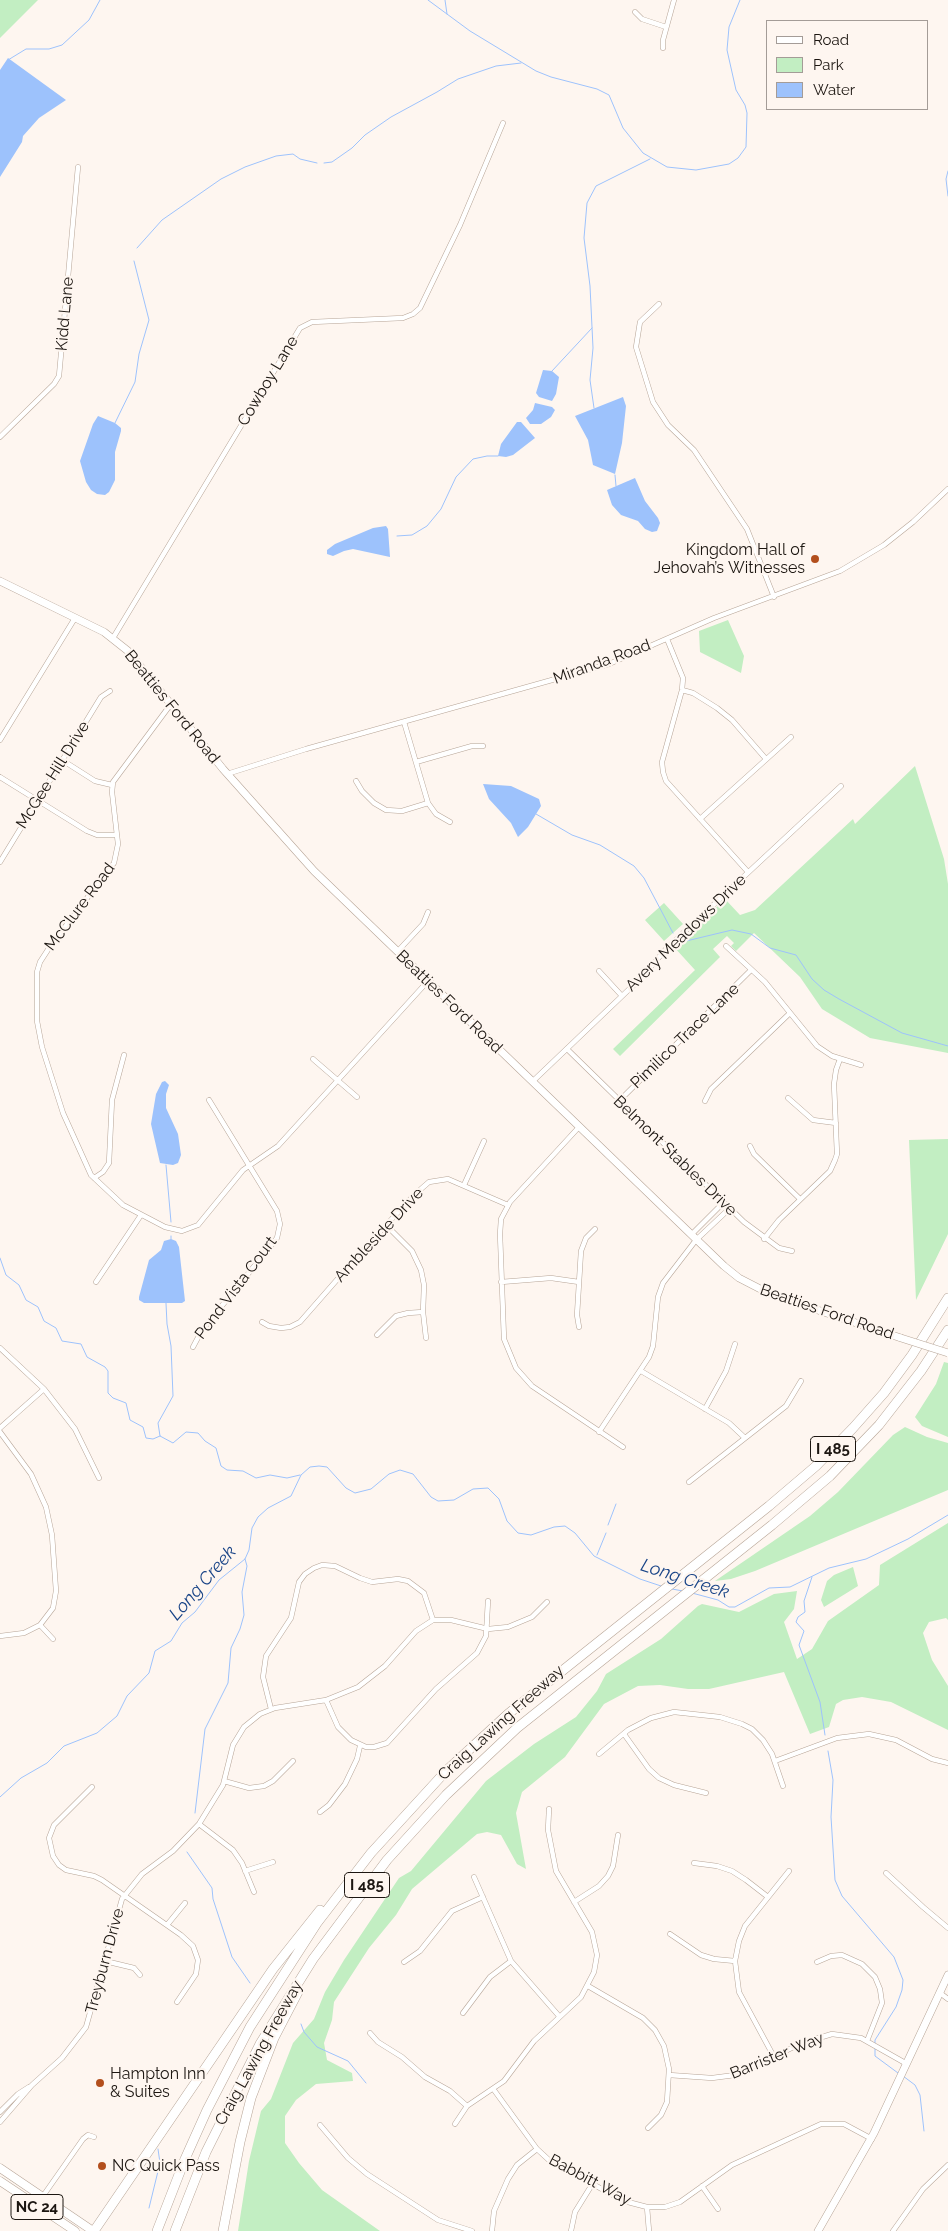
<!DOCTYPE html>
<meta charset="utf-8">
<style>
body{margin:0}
#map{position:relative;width:948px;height:2231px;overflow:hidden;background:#fef6f0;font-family:Raleway,sans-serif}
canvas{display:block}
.legend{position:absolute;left:766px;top:20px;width:162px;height:90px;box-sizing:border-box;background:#fef6f0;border:1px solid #a49c97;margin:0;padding:6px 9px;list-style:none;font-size:15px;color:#1c1611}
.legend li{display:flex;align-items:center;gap:10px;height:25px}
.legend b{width:25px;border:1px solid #a49c97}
</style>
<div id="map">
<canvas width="948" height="2231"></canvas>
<ul class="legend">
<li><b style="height:6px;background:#fff"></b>Road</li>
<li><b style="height:14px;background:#c2eec2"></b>Park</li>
<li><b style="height:14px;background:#9dc2fc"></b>Water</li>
</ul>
</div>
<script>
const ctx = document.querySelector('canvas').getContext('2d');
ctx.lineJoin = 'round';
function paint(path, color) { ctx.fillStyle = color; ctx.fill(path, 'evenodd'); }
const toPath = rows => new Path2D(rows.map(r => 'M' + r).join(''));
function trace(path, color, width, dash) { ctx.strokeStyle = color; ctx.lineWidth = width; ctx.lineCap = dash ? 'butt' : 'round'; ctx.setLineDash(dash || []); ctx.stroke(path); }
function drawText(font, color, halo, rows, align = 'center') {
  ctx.font = font + ' Raleway,sans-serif'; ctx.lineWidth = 4.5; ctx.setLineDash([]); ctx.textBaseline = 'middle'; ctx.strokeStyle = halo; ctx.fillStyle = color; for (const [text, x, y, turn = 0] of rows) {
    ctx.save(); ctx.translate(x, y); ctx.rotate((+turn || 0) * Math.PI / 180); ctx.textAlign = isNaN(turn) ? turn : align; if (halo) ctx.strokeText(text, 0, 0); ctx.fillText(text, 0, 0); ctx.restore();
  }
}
paint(toPath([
 [0,0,38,0,0,38],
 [728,620,744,656,741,673,700,652,699,631],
 [915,766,944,859,948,884,948,1053,870,1038,822,1009,800,977,754,933,736,951,731,946,734,943,727,936,713,949,720,957,620,1056,613,1049,695,970,674,947,725,899,740,915,755,910,853,819,855,824],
 [664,903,683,924,664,941,645,920],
 [948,1139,948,1234,916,1300,909,1140],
 [944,1362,948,1363,948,1437,922,1426,915,1417,936,1384],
 [905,1427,927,1437,948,1443,948,1490,755,1571,731,1579,715,1581,810,1516,838,1492,893,1435],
 [948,1523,948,1620,946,1618,929,1622,923,1633,932,1660,948,1686,948,1730,891,1702,862,1697,843,1700,836,1704,829,1727,810,1734,784,1672,709,1689,688,1689,660,1685,638,1686,604,1704,565,1757,522,1792,516,1813,526,1869,517,1864,501,1835,487,1832,477,1834,412,1889,396,1915,369,1948,334,2002,332,2020,324,2043,327,2060,352,2073,353,2081,316,2084,296,2100,285,2116,285,2143,299,2163,322,2190,380,2231,238,2231,249,2161,261,2111,271,2099,293,2043,314,2019,325,1992,344,1960,399,1878,411,1871,486,1781,534,1744,576,1717,597,1691,606,1674,661,1639,698,1606,702,1604,739,1612,774,1594,797,1591,794,1609,784,1622,797,1659,812,1649,828,1621,879,1585,880,1565],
 [853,1567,858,1586,824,1607,821,1600,827,1581,834,1575]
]), '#c2eec2');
paint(toPath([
 [8,58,66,100,39,118,23,136,22,142,0,177,0,70],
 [543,370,552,371,559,377,556,394,552,401,539,397,536,393],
 [623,397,626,406,622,443,615,474,593,465,588,440,575,416],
 [535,403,552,407,555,410,551,417,541,424,530,424,526,418,533,410],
 [98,416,115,423,121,428,121,431,115,452,115,480,109,492,105,495,97,494,91,490,86,482,80,461,93,424],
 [517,422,521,422,535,438,513,455,506,457,498,456,501,444],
 [635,478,645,501,658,518,660,523,657,531,652,532,645,529,638,521,621,515,612,505,607,490],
 [386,526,388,529,390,557,353,549,344,551,333,556,327,554,327,550,335,544,373,528],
 [483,784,511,786,539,799,541,806,528,827,518,837,511,823,489,799],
 [165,1081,169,1085,166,1094,166,1108,178,1134,181,1155,178,1163,173,1165,160,1163,151,1124,156,1094,162,1082],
 [171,1239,176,1241,179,1247,185,1301,182,1303,144,1303,139,1300,139,1297,149,1260,161,1250,164,1241]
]), '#9dc2fc');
trace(toPath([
 [428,0,470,31,536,71,551,77,597,89,609,95,623,128,643,153,667,167,696,170,729,164,738,158,746,147,747,113,745,105,736,90,727,50,729,27,740,0],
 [445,0,447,14],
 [8,60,26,49,49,49,62,45,89,20,100,0],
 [324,163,332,162,352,148,365,135,391,117,437,92,458,79,496,66,521,63],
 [948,171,946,179,948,196],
 [137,248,162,220,221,179,245,167,276,156,293,154,300,159,317,163],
 [552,371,592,328],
 [594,408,590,380,593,348,590,286,584,238,587,203,596,186,650,159],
 [115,423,135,382,139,354,149,320,134,261],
 [615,475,616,486],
 [397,536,412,535,427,526,441,509,456,477,473,459,487,456,498,456],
 [536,814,572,835,600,845,634,866,644,878,673,933],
 [682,942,732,930,751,934,770,948,796,955,812,979,824,990,839,999,902,1033,948,1046],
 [166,1165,171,1222],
 [171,1236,171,1239],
 [0,1258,6,1275,19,1285,26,1300,38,1307,44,1321,56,1328,62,1341,81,1344,87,1357,105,1367,108,1371,108,1393,113,1398,126,1403,130,1420,143,1427,146,1438,153,1439,160,1436],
 [166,1303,167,1324,171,1346,173,1396,158,1423,160,1436,173,1443,186,1432,198,1433,205,1441,216,1448,221,1466,227,1470,243,1471,256,1478,270,1475,287,1478,300,1475],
 [608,1525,616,1504],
 [597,1555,606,1533],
 [812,1577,804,1601,805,1612,798,1617,796,1622,804,1631,799,1645,820,1702,825,1735],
 [672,1589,683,1591],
 [692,1593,718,1600,729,1607,735,1607,769,1588,790,1587,829,1568,866,1559,908,1539,948,1515],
 [828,1751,833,1780,831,1817,835,1880,842,1896,894,1957,903,1980,902,1990,896,2007,875,2040,875,2045],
 [0,1797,21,1778,47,1763,64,1746,97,1733,117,1716,127,1696,149,1673,155,1651,171,1641,182,1623,195,1612,219,1580,245,1559,249,1550,252,1528,258,1517,268,1508,291,1496,301,1475,310,1467,319,1466,327,1467,346,1488,355,1493,371,1489,389,1474,400,1470,413,1474,431,1497,438,1501,454,1500,473,1489,488,1488,499,1499,507,1521,518,1533,531,1535,554,1527,565,1526,575,1533,594,1556,640,1579,661,1586],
 [195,1813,205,1729,228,1683,231,1648,240,1629,244,1615,242,1592,247,1566,245,1559],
 [187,1852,212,1888,213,1899,232,1957,250,1983],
 [301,2024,304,2032,317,2047,348,2061,366,2083],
 [875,2049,875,2056,898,2073],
 [903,2076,915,2085,920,2095,924,2131],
 [149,2208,160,2163,158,2149]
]), '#9dc2fc', 1);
const minor = toPath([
 [635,12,642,19,666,27],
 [663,48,663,40,674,0],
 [659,304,640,322,636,347,653,402,668,425,694,450,747,529,774,597],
 [0,437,54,384,59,376,78,167],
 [113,638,300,328,312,322,403,318,413,314,420,308,460,225,503,123],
 [667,639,683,678,682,690,662,762,663,772,666,781,748,872],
 [682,690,693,693,717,708,732,720,766,759],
 [171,704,113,782,112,792,118,844,114,863,51,945,40,962,37,972,37,1021,42,1047,63,1113,91,1175,123,1205,165,1227,182,1231,198,1225,243,1170,278,1146,428,981],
 [404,722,428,803,436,814,450,822],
 [0,740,75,618],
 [62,760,95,781,112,785],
 [416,762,472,746,483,746],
 [227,774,306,749,609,664,714,618,840,571,884,545,913,522,948,489],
 [0,777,87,831,97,835,117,835],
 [356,781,362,791,374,803,386,810,402,811,428,803],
 [700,819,791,737],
 [0,862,101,697,110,691],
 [726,946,765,982,817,1046,832,1056,861,1065],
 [397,952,423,924,428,912],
 [599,971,622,996],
 [567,1049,744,1222,779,1248,792,1251],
 [313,1059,357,1097],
 [532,1082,642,977,666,949,841,786],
 [788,1098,813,1120,836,1123],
 [619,1101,751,970],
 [705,1101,711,1089,790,1013],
 [579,1127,510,1202,501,1219,500,1234,504,1339,516,1368,532,1386,623,1447],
 [750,1146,754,1154,800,1199],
 [94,1178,103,1172,109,1163,112,1100,124,1055],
 [464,1185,484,1141],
 [386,1225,412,1251,421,1270,424,1285,423,1312,426,1338],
 [691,1235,723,1203],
 [764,1239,779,1220,830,1171,835,1160,837,1154,834,1084,836,1070,840,1059],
 [96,1282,141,1215],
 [501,1282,551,1278,579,1282],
 [262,1322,269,1326,281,1328,290,1327,300,1322,363,1250,414,1195,429,1182,448,1179,508,1205],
 [579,1327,577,1315,581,1251,586,1238,595,1229],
 [377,1335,396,1316,408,1313,423,1312],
 [193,1347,202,1330,270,1247,277,1238,280,1224,277,1211,209,1100],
 [0,1348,44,1389,75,1429,99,1478],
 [641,1371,729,1423,745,1438],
 [705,1409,726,1371,735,1344],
 [0,1428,44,1389],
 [0,1432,31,1474,46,1507,52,1535,56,1591,53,1608,40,1625,24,1633,0,1636],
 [599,1432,649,1357,653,1346,658,1297,663,1283,696,1240,729,1209],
 [689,1482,786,1406,801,1381],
 [40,1625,53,1639],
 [326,1700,338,1727,351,1740,366,1747,374,1747,387,1743,436,1689,477,1653,486,1636,488,1601],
 [271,1709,263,1677,266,1656,291,1618,299,1582,305,1574,314,1568,322,1565,335,1566,360,1578,372,1582,398,1579,408,1581,424,1593,433,1620],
 [624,1734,649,1769,659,1778,674,1785,706,1793],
 [599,1754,628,1730,651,1718,674,1712,720,1717,742,1724,752,1729,763,1740,772,1754,783,1786],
 [775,1761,837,1738,869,1734,896,1740,932,1759,948,1763],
 [224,1781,249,1788,264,1786,273,1781,293,1761],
 [92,1787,54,1825,49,1838,53,1856,59,1865,66,1870,94,1876,102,1880,181,1935,193,1946,198,1960,196,1974,177,2002],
 [320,1812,329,1805,345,1784,357,1759,360,1746],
 [199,1824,233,1850,242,1863,254,1892],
 [694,1863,717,1866,732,1871,746,1880,768,1897],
 [245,1871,273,1862],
 [886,1873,923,1907,948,1928],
 [474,1877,511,1961,559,2016],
 [574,1902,599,1886,608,1876,613,1866,618,1835],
 [167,1925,185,1903],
 [670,1934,701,1955,714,1959,735,1961],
 [105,1961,134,1968,140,1975],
 [404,1962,420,1951,452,1911,483,1897],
 [817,1962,831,1956,842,1955,862,1964,875,1977,880,1989,882,2003,867,2041],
 [588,1986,643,2018,655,2030,664,2046,669,2069,667,2102,661,2115,648,2128],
 [940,1993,948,1999],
 [463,2013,490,1977,511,1961],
 [370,2033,378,2042,402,2057,425,2077,450,2091,467,2106],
 [774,2057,739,1992,735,1961,739,1941,745,1926,789,1871],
 [669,2075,712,2078,735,2075,802,2043,832,2034,861,2038,907,2064],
 [494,2090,537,2149,550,2161,624,2201,647,2207,665,2207,680,2202,732,2165,821,2124,844,2124,872,2139],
 [0,2112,18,2094,29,2087],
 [0,2122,32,2085,62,2058,86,2027,122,1899,142,1874,173,1851,199,1824,223,1785,233,1745,244,1727,260,1714,275,1708,326,1700,358,1687,385,1666,416,1631,433,1620,451,1620,488,1629,508,1627,532,1617,547,1602],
 [455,2124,467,2106,504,2081,534,2041,581,1997,594,1972,597,1955,592,1932,556,1871,548,1830,549,1809],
 [320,2125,348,2158,367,2174,438,2220,472,2231],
 [702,2186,718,2209],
 [43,2196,83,2139,88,2135,94,2137],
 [647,2207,649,2231],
 [492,2231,494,2211,508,2179,517,2165,537,2149],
 [571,2231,575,2212,593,2183],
 [893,2231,923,2189,948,2165]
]);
const secondary = toPath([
 [0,581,104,632,128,651,223,769,314,871,724,1266,739,1278,770,1294,901,1338],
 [818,2231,874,2133,948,1975]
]);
const primary = toPath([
 [0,2168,93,2231],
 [0,2181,75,2231]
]);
const motorway = toPath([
 [94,2231,273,1969,320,1910],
 [157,2231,185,2159,207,2110,250,2027,317,1923,371,1853,446,1771,508,1714,769,1506,816,1466,853,1428,884,1393,912,1355,948,1298],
 [175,2231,206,2152,260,2044,313,1959,387,1860,446,1795,517,1728,772,1525,830,1476,879,1425,921,1371,948,1330],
 [223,2231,240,2142,251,2098,274,2038,298,1992]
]);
trace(minor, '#b7a597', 5.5);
trace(secondary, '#b7a597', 8);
trace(primary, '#b7a597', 9);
trace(motorway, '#b7a597', 10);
trace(minor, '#fff', 4.5);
trace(secondary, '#fff', 7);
trace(primary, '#fff', 8);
trace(motorway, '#fff', 9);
const secondaryBridge = toPath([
 [901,1338,948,1353]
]);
trace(secondaryBridge, '#b7a597', 8, []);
trace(secondaryBridge, '#fff', 7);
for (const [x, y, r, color] of [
 [815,559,5,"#b34f1d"],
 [100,2083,5,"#b34f1d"],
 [102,2166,5,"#b34f1d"]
]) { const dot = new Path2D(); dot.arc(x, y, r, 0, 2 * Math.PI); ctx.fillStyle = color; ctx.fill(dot); trace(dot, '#fef6f0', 2); }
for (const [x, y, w] of [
 [833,1449,45],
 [367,1885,45],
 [37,2207,52]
]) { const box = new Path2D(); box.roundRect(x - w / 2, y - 12.5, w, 25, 4); ctx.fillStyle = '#fef6f0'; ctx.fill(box); trace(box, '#1c1611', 1); }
drawText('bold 15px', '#1c1611', null, [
 ["I 485",833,1449],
 ["I 485",367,1885],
 ["NC 24",37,2207]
]);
drawText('16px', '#1c1611', '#fef6f0', [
 ["Kidd Lane",65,314,-85],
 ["Cowboy Lane",268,381,-59],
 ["Miranda Road",602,662,-20],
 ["Beatties Ford Road",172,707,51],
 ["McGee Hill Drive",53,775,-58],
 ["McClure Road",80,907,-53],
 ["Avery Meadows Drive",686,933,-44],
 ["Beatties Ford Road",449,1002,44],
 ["Pimilico Trace Lane",685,1036,-44],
 ["Belmont Stables Drive",675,1156,44],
 ["Ambleside Drive",379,1235,-47],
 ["Pond Vista Court",236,1288,-53],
 ["Beatties Ford Road",827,1312,19],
 ["Craig Lawing Freeway",501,1723,-42],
 ["Treyburn Drive",105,1961,-75],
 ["Craig Lawing Freeway",259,2053,-61],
 ["Barrister Way",777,2056,-22],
 ["Babbitt Way",590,2180,28]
]);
drawText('16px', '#1c1611', '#fef6f0', [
 ["Kingdom Hall of",805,550,"right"],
 ["Jehovah’s Witnesses",805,568,"right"],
 ["Hampton Inn",110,2074],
 ["& Suites",110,2092],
 ["NC Quick Pass",112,2166]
], 'left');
drawText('italic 18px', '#194487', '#fef6f0', [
 ["Long Creek",685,1579,18],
 ["Long Creek",203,1583,-49]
]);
</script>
